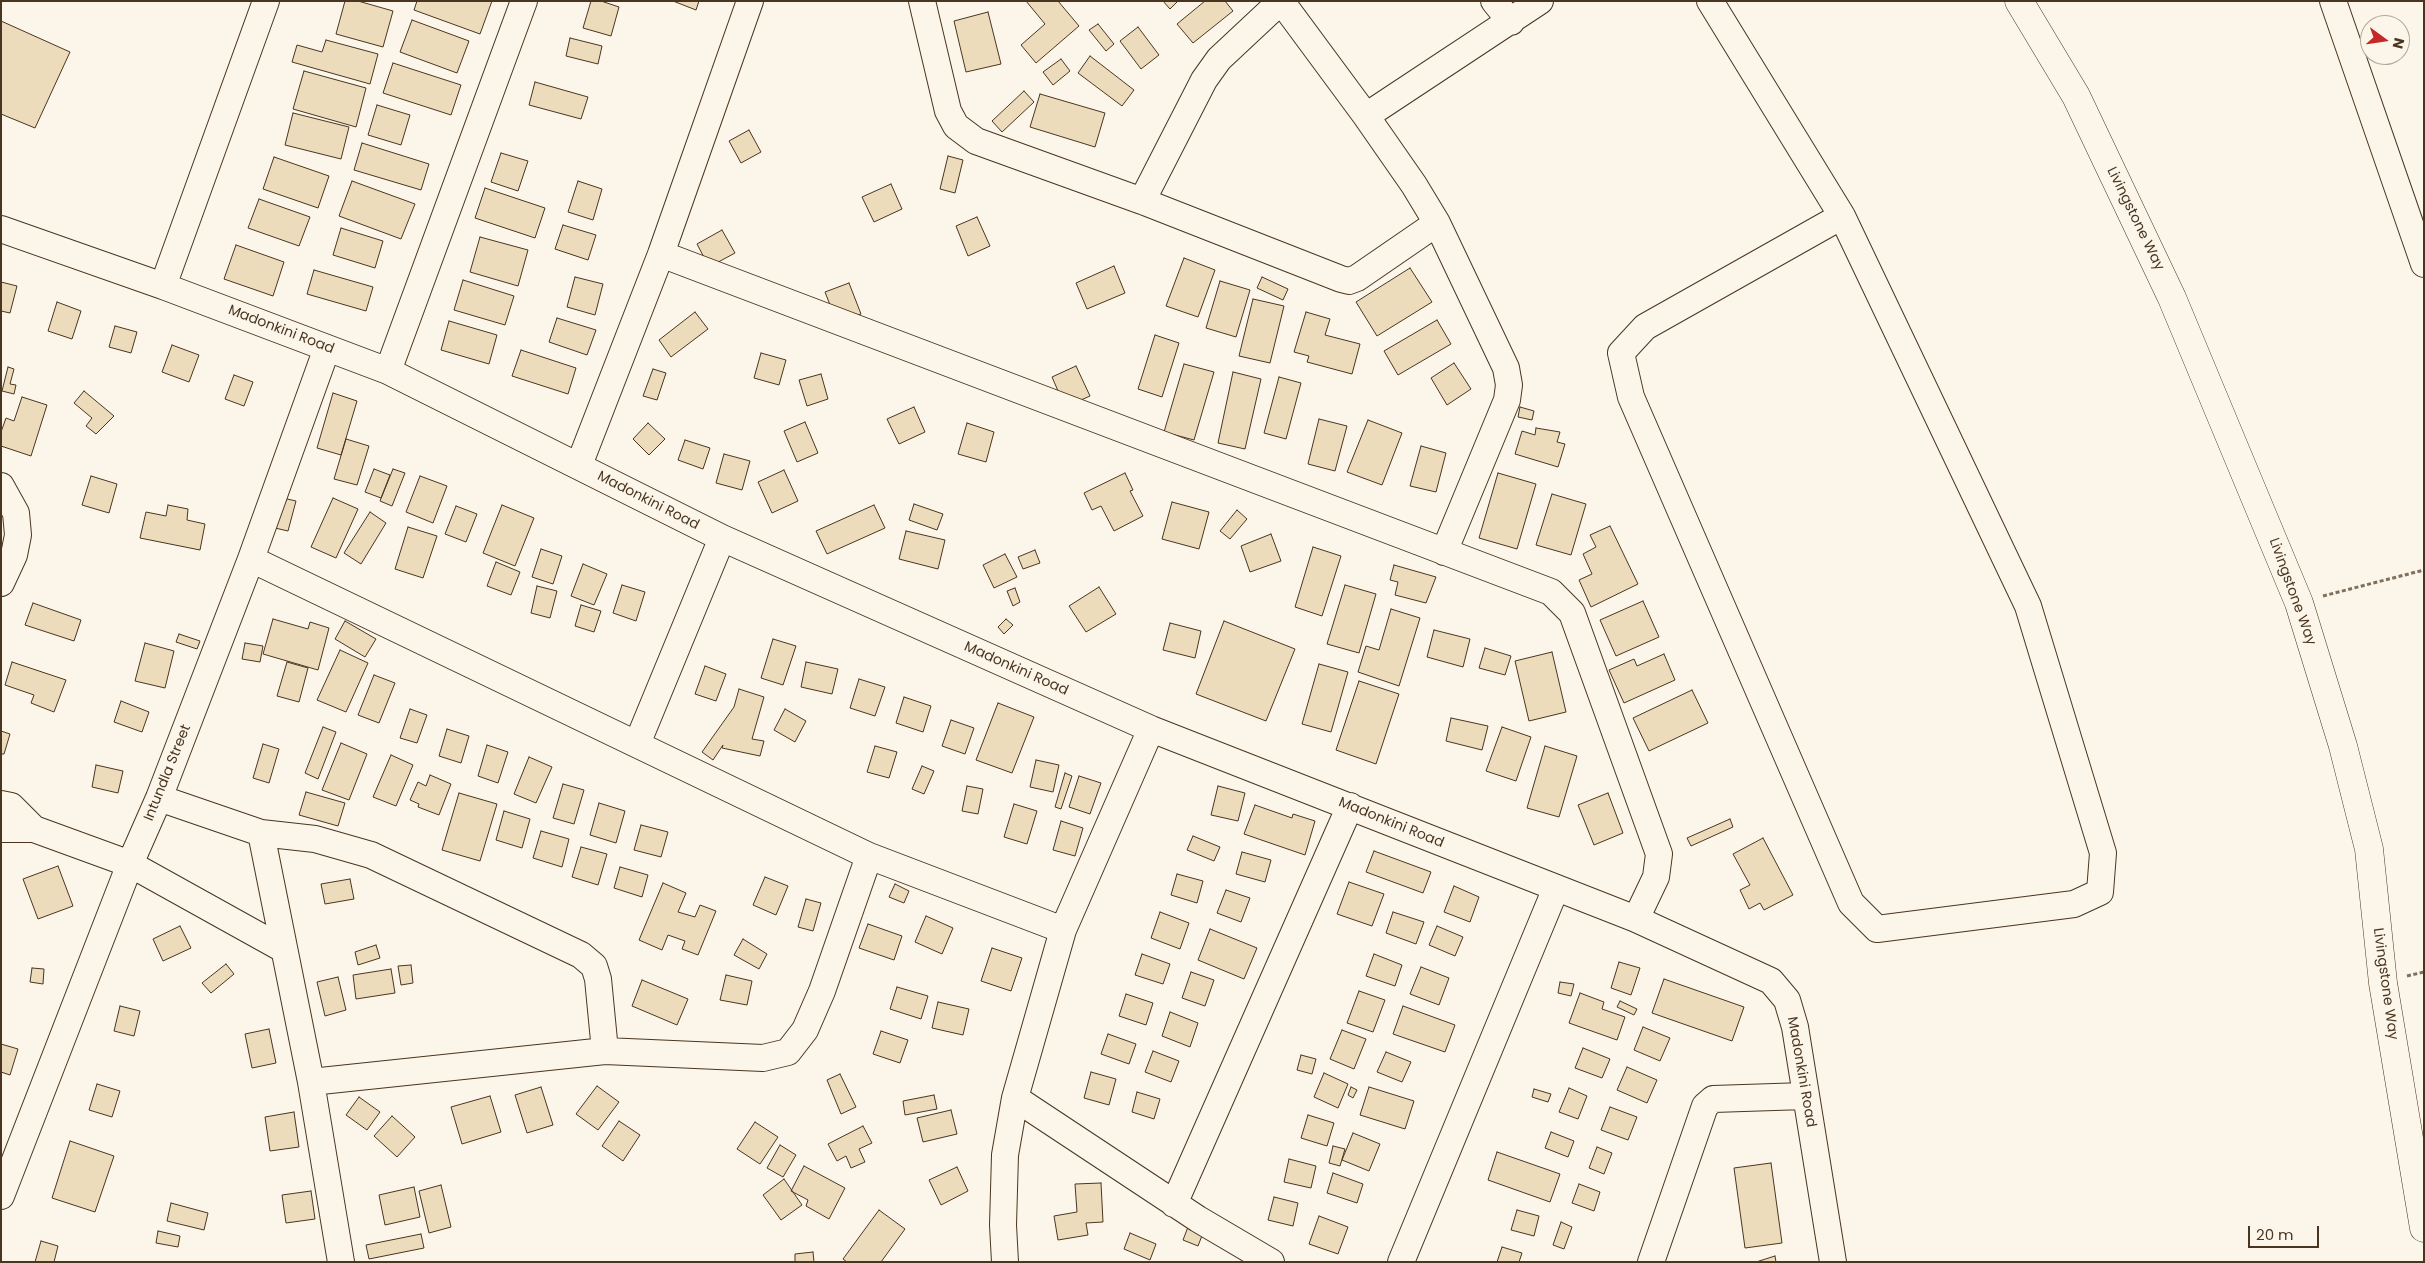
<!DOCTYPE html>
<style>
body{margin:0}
#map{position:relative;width:2425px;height:1263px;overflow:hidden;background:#fbf6e9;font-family:Poppins,sans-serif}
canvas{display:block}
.frame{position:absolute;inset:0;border:2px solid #4a3520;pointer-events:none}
.north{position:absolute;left:2360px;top:15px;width:50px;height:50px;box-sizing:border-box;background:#fbf6e9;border:1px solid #b4a999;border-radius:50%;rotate:104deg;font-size:14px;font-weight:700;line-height:20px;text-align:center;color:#4a3520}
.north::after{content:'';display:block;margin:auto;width:18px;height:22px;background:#c62828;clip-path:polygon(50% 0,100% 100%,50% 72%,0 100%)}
.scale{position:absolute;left:2248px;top:1226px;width:71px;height:22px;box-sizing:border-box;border:2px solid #4a3520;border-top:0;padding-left:6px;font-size:15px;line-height:18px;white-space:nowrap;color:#4a3520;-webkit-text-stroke:4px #fbf6e9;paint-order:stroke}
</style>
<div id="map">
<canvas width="2425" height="1263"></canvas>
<div class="frame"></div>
<div class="north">N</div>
<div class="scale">20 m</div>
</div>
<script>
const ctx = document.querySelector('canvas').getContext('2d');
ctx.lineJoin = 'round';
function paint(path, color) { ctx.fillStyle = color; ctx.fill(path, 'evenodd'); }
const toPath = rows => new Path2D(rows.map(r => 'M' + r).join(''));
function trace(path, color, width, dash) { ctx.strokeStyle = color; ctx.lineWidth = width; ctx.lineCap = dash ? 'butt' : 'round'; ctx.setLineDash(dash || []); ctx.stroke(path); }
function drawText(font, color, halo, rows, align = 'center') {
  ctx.font = font + ' Poppins,sans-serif'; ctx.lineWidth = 4; ctx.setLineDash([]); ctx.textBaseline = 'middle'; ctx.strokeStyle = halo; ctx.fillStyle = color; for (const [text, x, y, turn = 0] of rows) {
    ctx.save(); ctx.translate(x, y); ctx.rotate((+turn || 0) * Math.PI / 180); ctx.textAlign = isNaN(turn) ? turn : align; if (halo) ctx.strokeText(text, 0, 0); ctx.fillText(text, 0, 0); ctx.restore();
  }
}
const building = toPath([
 [345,1,358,1,393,11,383,47,336,34,345,1],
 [417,1,492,1,480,34,414,10,417,1],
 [591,1,601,1,619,7,611,36,583,28,591,1],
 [673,1,699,1,696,10,673,1],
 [1026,1,1058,1,1079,26,1036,63,1021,45,1045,24,1026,1],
 [1163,1,1178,1,1170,9,1163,1],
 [1205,1,1225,1,1233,11,1193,43,1177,24,1205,1],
 [988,12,1001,64,966,72,954,21,988,12],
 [412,20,469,41,457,73,400,52,412,20],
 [1,21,70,52,35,128,1,114,1,21],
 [1098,24,1114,44,1106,51,1089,30,1098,24],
 [1138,27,1159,55,1141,69,1120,41,1138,27],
 [570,38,602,46,598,64,566,56,570,38],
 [326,40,378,54,370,84,292,62,297,45,322,52,326,40],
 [1090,56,1134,90,1122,106,1078,73,1090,56],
 [1061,59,1070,71,1053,85,1043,72,1061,59],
 [393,63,461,85,451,115,383,93,393,63],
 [304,71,366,88,356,127,293,109,304,71],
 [535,82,588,97,581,119,529,105,535,82],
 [1024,91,1034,102,1002,132,992,121,1024,91],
 [1040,94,1105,113,1095,147,1030,127,1040,94],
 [377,105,410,115,401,145,368,135,377,105],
 [293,113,349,127,341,159,285,145,293,113],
 [749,130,761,152,741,163,729,141,749,130],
 [362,143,429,164,421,190,354,170,362,143],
 [501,153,528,161,518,191,491,182,501,153],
 [948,156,963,160,955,193,940,189,948,156],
 [274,157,329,176,318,208,263,189,274,157],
 [352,181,415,204,401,239,339,216,352,181],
 [578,181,602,189,593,220,568,212,578,181],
 [891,184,902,209,874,222,862,197,891,184],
 [485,188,545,208,535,238,475,218,485,188],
 [259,199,310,217,299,246,248,228,259,199],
 [977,217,990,246,968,256,956,226,977,217],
 [563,225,596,235,588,260,555,249,563,225],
 [341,228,383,241,375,268,333,255,341,228],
 [722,230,735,253,709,267,697,244,722,230],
 [480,237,528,250,518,286,470,272,480,237],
 [236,245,284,262,273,296,224,279,236,245],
 [1184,258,1215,270,1198,317,1166,306,1184,258],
 [1114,266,1125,293,1087,309,1076,283,1114,266],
 [1410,268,1432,302,1377,336,1356,302,1410,268],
 [314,270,373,287,366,311,307,294,314,270],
 [575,277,603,284,595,315,567,307,575,277],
 [1262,277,1288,289,1283,300,1257,288,1262,277],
 [463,280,514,296,505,325,454,310,463,280],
 [1220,281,1250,290,1236,337,1206,328,1220,281],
 [1,282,17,286,10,313,1,311,1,282],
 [849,283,861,314,837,323,825,292,849,283],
 [1253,299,1284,306,1270,363,1239,356,1253,299],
 [57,302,81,311,72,339,48,331,57,302],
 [695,312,708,329,671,357,659,340,695,312],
 [1306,312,1330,319,1325,335,1360,344,1352,374,1307,362,1309,356,1294,352,1306,312],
 [557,318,596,330,587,355,549,342,557,318],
 [1437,320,1451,344,1398,375,1384,351,1437,320],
 [449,321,497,335,489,364,441,350,449,321],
 [115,326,137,332,131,353,109,347,115,326],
 [1155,335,1179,343,1162,397,1138,389,1155,335],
 [172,345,199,355,189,382,162,372,172,345],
 [521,350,576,368,568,394,512,376,521,350],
 [761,353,786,360,779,385,754,378,761,353],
 [1454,363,1471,389,1447,405,1431,378,1454,363],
 [1184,364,1214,372,1194,440,1164,432,1184,364],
 [1076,366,1090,396,1065,407,1052,377,1076,366],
 [8,367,14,369,10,384,16,385,14,394,2,391,8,367],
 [653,369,666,373,657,400,643,396,653,369],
 [1233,372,1261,379,1245,449,1218,443,1233,372],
 [821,374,828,399,807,406,799,380,821,374],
 [234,375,253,382,244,406,225,399,234,375],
 [1279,377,1301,383,1286,439,1264,433,1279,377],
 [84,391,114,416,96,434,86,426,92,418,74,403,84,391],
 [333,393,357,401,341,455,317,448,333,393],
 [22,397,47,405,31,456,1,446,1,432,6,418,14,421,22,397],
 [914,407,925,432,899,444,887,419,914,407],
 [1520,407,1534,411,1532,420,1518,417,1520,407],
 [1319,419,1347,426,1335,471,1308,464,1319,419],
 [1368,420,1402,433,1382,485,1347,472,1368,420],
 [805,422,818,453,797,462,784,431,805,422],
 [648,423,665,439,649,455,633,439,648,423],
 [967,423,994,432,986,462,958,454,967,423],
 [1536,428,1560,432,1557,442,1565,444,1558,467,1515,454,1522,431,1535,435,1536,428],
 [346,439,369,446,357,485,334,479,346,439],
 [685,440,710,448,703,469,678,460,685,440],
 [1421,446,1446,453,1436,492,1410,486,1421,446],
 [724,454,750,461,742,490,716,483,724,454],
 [374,469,390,475,381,498,365,492,374,469],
 [393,469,405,473,392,506,380,501,393,469],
 [784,470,798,501,772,513,758,482,784,470],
 [1125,473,1133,490,1130,491,1143,516,1114,531,1101,506,1092,510,1084,493,1125,473],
 [1498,473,1536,484,1517,549,1479,538,1498,473],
 [91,476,117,484,109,513,82,505,91,476],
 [420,476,447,486,433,523,406,512,420,476],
 [1552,494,1586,504,1571,555,1536,545,1552,494],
 [283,498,296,501,288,531,275,528,283,498],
 [333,498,358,509,336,558,311,547,333,498],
 [1172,502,1209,512,1199,549,1162,539,1172,502],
 [914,504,943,514,937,530,909,520,914,504],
 [168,505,188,509,187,520,205,524,200,550,140,538,146,512,166,516,168,505],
 [502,505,534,518,515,566,483,553,502,505],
 [874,505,885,528,827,554,816,531,874,505],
 [456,506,477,514,466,542,445,534,456,506],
 [1237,510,1247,519,1230,539,1220,531,1237,510],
 [370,512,386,523,361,564,344,553,370,512],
 [1610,526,1638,584,1591,607,1579,580,1592,574,1583,554,1596,547,1590,535,1610,526],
 [408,527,437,536,423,578,395,569,408,527],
 [906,531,945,540,938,569,899,559,906,531],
 [1271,534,1281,561,1250,572,1241,546,1271,534],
 [1313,547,1341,556,1322,616,1295,607,1313,547],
 [541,549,562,556,553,584,532,577,541,549],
 [1035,550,1040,563,1023,569,1018,557,1035,550],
 [1005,554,1017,577,994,588,983,565,1005,554],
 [496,562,520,572,511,595,487,586,496,562],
 [583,564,607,574,594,605,571,596,583,564],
 [1394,565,1436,577,1426,603,1395,595,1398,582,1390,580,1394,565],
 [622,585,645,592,636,621,613,613,622,585],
 [1345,585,1376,594,1359,653,1327,644,1345,585],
 [537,586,557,591,550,618,531,613,537,586],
 [1099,587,1116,614,1086,632,1069,606,1099,587],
 [1015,588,1020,602,1013,606,1007,591,1015,588],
 [1643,601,1659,637,1616,656,1600,620,1643,601],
 [33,603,81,620,74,641,25,625,33,603],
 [581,605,601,611,594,632,575,626,581,605],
 [1391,609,1420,618,1399,686,1358,672,1366,646,1379,650,1391,609],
 [273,619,308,629,310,622,329,628,318,670,263,654,273,619],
 [1006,619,1013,625,1004,634,998,627,1006,619],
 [345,621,376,639,365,657,335,639,345,621],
 [1224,621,1295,649,1266,721,1196,694,1224,621],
 [1170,623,1201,631,1195,658,1163,650,1170,623],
 [1434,630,1470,639,1463,667,1427,657,1434,630],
 [179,634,200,641,197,649,176,642,179,634],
 [773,639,796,646,783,685,761,678,773,639],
 [145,643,174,651,165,688,135,681,145,643],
 [245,643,263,646,260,662,242,659,245,643],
 [1485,648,1511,656,1505,675,1479,668,1485,648],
 [340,650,368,663,346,712,317,700,340,650],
 [1552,652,1566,712,1529,721,1515,661,1552,652],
 [1664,654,1675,680,1624,703,1609,670,1634,659,1637,666,1664,654],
 [12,662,66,680,54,712,31,703,34,695,5,685,12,662],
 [287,662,308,668,299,702,277,696,287,662],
 [806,662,838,669,832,694,801,687,806,662],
 [1319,664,1348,672,1331,732,1302,724,1319,664],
 [705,666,726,674,716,701,695,694,705,666],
 [374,675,395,683,379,723,358,715,374,675],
 [859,679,885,687,875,716,850,708,859,679],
 [1359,681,1399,694,1376,764,1336,750,1359,681],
 [739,689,764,697,752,739,764,741,760,756,722,748,723,745,713,760,702,752,734,707,739,689],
 [1692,690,1708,723,1649,751,1633,718,1692,690],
 [904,697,931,706,923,732,896,723,904,697],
 [121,701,149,712,142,732,114,722,121,701],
 [998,703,1034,717,1012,773,976,760,998,703],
 [410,709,427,715,417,743,400,738,410,709],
 [785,709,806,721,795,742,774,730,785,709],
 [1451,718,1488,726,1482,750,1446,741,1451,718],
 [951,720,974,728,965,754,942,746,951,720],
 [323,727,336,732,318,779,305,773,323,727],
 [1502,727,1531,737,1516,781,1486,771,1502,727],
 [447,729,469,736,461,763,439,756,447,729],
 [1,731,10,734,4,754,1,754,1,731],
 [341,743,367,754,349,800,322,790,341,743],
 [263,744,279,749,269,783,253,778,263,744],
 [487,745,508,752,498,783,478,776,487,745],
 [875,746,897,752,889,778,867,772,875,746],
 [1545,746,1577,756,1559,817,1527,808,1545,746],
 [391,755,413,765,396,806,373,797,391,755],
 [529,757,552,767,536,803,514,794,529,757],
 [1036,760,1059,765,1053,792,1030,787,1036,760],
 [96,765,123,771,118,793,92,787,96,765],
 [922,766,934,771,924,794,912,789,922,766],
 [1065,773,1072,776,1061,809,1055,807,1065,773],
 [430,775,451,784,439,815,418,807,419,804,410,800,418,782,426,786,430,775],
 [1079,776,1101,783,1090,814,1069,807,1079,776],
 [563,784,584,790,574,824,553,818,563,784],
 [967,786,983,789,978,814,962,811,967,786],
 [1218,786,1245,793,1238,821,1211,815,1218,786],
 [306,792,345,803,338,826,299,815,306,792],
 [459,793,497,804,480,861,442,850,459,793],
 [1608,793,1623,833,1594,845,1578,805,1608,793],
 [599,803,625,811,616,843,590,835,599,803],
 [1014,804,1037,811,1027,844,1004,837,1014,804],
 [1255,805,1292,818,1293,814,1315,821,1305,855,1244,834,1255,805],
 [504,811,530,819,522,848,496,840,504,811],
 [1730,819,1733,827,1691,846,1687,838,1730,819],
 [1061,821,1083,828,1075,856,1053,850,1061,821],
 [641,825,668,832,661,857,634,850,641,825],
 [541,831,569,839,562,867,533,858,541,831],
 [1193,836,1220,847,1214,861,1187,850,1193,836],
 [1763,838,1793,895,1764,910,1760,903,1749,909,1740,890,1750,885,1733,854,1763,838],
 [581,847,607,854,598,885,572,877,581,847],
 [1374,851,1431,872,1423,893,1366,872,1374,851],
 [1242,852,1271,860,1265,882,1236,874,1242,852],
 [58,866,73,906,38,919,23,879,58,866],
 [620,867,648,875,642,897,614,888,620,867],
 [1177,874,1203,881,1197,903,1171,895,1177,874],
 [765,877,788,886,776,915,753,905,765,877],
 [350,879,354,899,325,904,321,884,350,879],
 [1349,882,1384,894,1372,926,1337,914,1349,882],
 [663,883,686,893,678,912,695,917,700,905,716,911,698,955,682,949,685,941,668,935,662,950,639,940,663,883],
 [895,884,909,891,904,903,889,897,895,884],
 [1454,886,1479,897,1470,922,1444,912,1454,886],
 [1226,890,1250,898,1241,922,1217,913,1226,890],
 [806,899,821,903,813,931,798,927,806,899],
 [1160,912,1189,923,1180,949,1151,938,1160,912],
 [1393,912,1424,922,1416,944,1386,933,1393,912],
 [926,916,953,928,942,954,915,942,926,916],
 [868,924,902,936,894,960,859,948,868,924],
 [180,926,191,948,163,961,153,939,180,926],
 [1437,926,1463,937,1455,956,1429,945,1437,926],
 [1210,929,1257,948,1244,979,1198,960,1210,929],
 [743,939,767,954,759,969,734,955,743,939],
 [376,945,380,958,358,965,355,952,376,945],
 [992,948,1022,958,1011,991,981,981,992,948],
 [1142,954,1170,964,1163,984,1135,975,1142,954],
 [1374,954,1402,965,1395,986,1366,976,1374,954],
 [1619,962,1640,968,1631,995,1611,988,1619,962],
 [226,964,234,974,211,993,202,983,226,964],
 [411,965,413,983,401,985,398,966,411,965],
 [1421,967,1449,978,1439,1005,1410,994,1421,967],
 [32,968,44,969,43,984,30,982,32,968],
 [391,969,395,993,356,999,353,975,391,969],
 [1191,972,1214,980,1205,1006,1182,998,1191,972],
 [726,975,752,981,747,1005,720,1000,726,975],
 [338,977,346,1010,325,1016,317,982,338,977],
 [1664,979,1744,1007,1732,1041,1652,1013,1664,979],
 [642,980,688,999,677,1025,632,1006,642,980],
 [1560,982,1574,984,1571,996,1558,993,1560,982],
 [897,987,928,996,921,1019,890,1009,897,987],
 [1359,991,1385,1000,1373,1032,1347,1023,1359,991],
 [1580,993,1604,1002,1602,1009,1625,1017,1617,1040,1569,1023,1580,993],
 [1126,994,1153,1003,1146,1025,1119,1016,1126,994],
 [1620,1001,1637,1009,1634,1015,1617,1007,1620,1001],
 [938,1002,969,1009,963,1035,932,1028,938,1002],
 [120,1006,140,1011,134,1036,114,1031,120,1006],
 [1403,1006,1455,1025,1445,1052,1393,1034,1403,1006],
 [1170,1012,1198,1023,1190,1047,1162,1036,1170,1012],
 [1643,1027,1670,1038,1660,1061,1634,1050,1643,1027],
 [269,1029,276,1063,252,1068,245,1034,269,1029],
 [1342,1030,1366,1039,1354,1069,1330,1059,1342,1030],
 [881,1031,908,1040,900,1063,873,1054,881,1031],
 [1108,1034,1136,1044,1129,1064,1101,1054,1108,1034],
 [1,1044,18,1049,10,1075,1,1072,1,1044],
 [1583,1048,1610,1059,1602,1078,1575,1068,1583,1048],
 [1153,1051,1179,1061,1171,1082,1145,1072,1153,1051],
 [1386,1052,1411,1062,1402,1082,1377,1072,1386,1052],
 [1301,1055,1316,1059,1312,1074,1297,1070,1301,1055],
 [1627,1067,1657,1080,1647,1103,1617,1090,1627,1067],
 [1091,1072,1116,1079,1109,1105,1084,1098,1091,1072],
 [1324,1073,1348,1084,1338,1108,1314,1097,1324,1073],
 [840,1074,856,1107,841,1114,827,1080,840,1074],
 [97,1084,120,1091,112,1117,89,1110,97,1084],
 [597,1086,619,1102,598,1130,576,1114,597,1086],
 [541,1087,553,1125,527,1133,515,1095,541,1087],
 [1351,1087,1357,1090,1353,1098,1348,1095,1351,1087],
 [1369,1087,1414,1101,1405,1129,1360,1115,1369,1087],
 [1569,1088,1587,1096,1578,1119,1559,1112,1569,1088],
 [1534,1089,1551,1094,1548,1102,1532,1097,1534,1089],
 [1137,1092,1160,1099,1154,1119,1132,1112,1137,1092],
 [934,1095,937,1109,905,1115,903,1101,934,1095],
 [490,1096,501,1132,462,1144,451,1107,490,1096],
 [359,1097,380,1112,367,1130,346,1115,359,1097],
 [1610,1107,1637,1117,1628,1140,1601,1130,1610,1107],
 [951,1110,957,1134,923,1142,917,1118,951,1110],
 [294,1112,299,1147,270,1151,265,1117,294,1112],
 [1308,1115,1334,1123,1327,1146,1301,1138,1308,1115],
 [392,1116,415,1137,397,1157,374,1136,392,1116],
 [619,1121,640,1135,623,1161,602,1146,619,1121],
 [755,1122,778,1137,760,1164,737,1149,755,1122],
 [863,1126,872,1143,859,1149,865,1162,851,1168,846,1156,837,1161,828,1144,863,1126],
 [1551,1132,1574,1141,1568,1157,1545,1148,1551,1132],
 [1353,1133,1380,1144,1369,1171,1342,1160,1353,1133],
 [70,1141,114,1156,95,1212,52,1198,70,1141],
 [780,1145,796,1155,783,1177,767,1168,780,1145],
 [1333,1146,1345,1149,1340,1166,1329,1163,1333,1146],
 [1597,1147,1612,1153,1604,1174,1589,1168,1597,1147],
 [1497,1152,1560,1174,1550,1202,1488,1180,1497,1152],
 [1289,1159,1316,1166,1311,1188,1284,1182,1289,1159],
 [1771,1163,1782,1243,1745,1248,1734,1168,1771,1163],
 [804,1166,845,1188,829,1219,806,1206,808,1200,791,1191,804,1166],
 [957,1167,968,1191,941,1205,929,1180,957,1167],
 [1333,1173,1363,1184,1357,1203,1327,1193,1333,1173],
 [784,1179,802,1205,781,1220,763,1195,784,1179],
 [1101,1183,1103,1222,1086,1223,1088,1235,1058,1240,1054,1216,1077,1212,1075,1184,1101,1183],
 [1579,1184,1600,1192,1594,1211,1572,1203,1579,1184],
 [441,1185,451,1227,429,1233,419,1191,441,1185],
 [414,1187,420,1217,385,1225,379,1195,414,1187],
 [311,1191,315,1219,286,1223,282,1195,311,1191],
 [1274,1197,1298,1203,1293,1226,1268,1220,1274,1197],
 [171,1203,208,1213,204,1230,167,1221,171,1203],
 [879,1210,905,1229,881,1262,847,1262,843,1259,879,1210],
 [1517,1210,1539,1216,1534,1236,1511,1230,1517,1210],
 [1319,1216,1348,1227,1338,1254,1309,1244,1319,1216],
 [1561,1222,1572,1227,1564,1249,1553,1245,1561,1222],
 [1188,1227,1203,1233,1198,1246,1183,1240,1188,1227],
 [158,1231,180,1236,178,1247,156,1243,158,1231],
 [1130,1233,1156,1244,1150,1260,1124,1249,1130,1233],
 [421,1234,424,1248,369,1259,366,1245,421,1234],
 [41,1241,58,1246,54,1262,35,1262,41,1241],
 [1502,1247,1522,1253,1519,1262,1497,1262,1502,1247],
 [813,1252,814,1262,795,1262,795,1254,813,1252],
 [1775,1256,1776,1262,1756,1262,1775,1256]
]);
paint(building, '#ecdcbc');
trace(building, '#4a3520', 1);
const minor = toPath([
 [922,1,948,111,956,126,976,141,1142,201,1341,279,1349,281,1357,278,1437,223],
 [1281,1,1366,116,1414,185,1437,223,1506,368,1509,385,1507,400,1444,552],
 [1494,1,1511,22],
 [1710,1,1842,216,2028,606,2103,853,2100,892,2074,904,1877,929,1851,903,1631,397,1621,353,1645,327,1842,216],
 [2333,1,2424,264],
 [1366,116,1540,1],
 [1142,201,1204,80,1219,59,1281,1],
 [1,229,163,286,388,371,722,538,1151,729,1636,919,1771,981,1787,1000,1795,1027,1833,1262],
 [661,254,1551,592,1572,613,1659,854,1656,877,1636,919],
 [163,286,266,1],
 [388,371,524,1],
 [579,465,661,254,750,1],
 [1,486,16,513,18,535,14,555,1,583],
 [251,559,869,856,1063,930],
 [637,744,722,538],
 [159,798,261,833,311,1082,341,1262],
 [1,804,11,806,34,829],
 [1,829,34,829,130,864,283,949],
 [261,833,315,839,371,855,581,955,594,966,598,979,605,1051],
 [311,1082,605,1051,763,1058,788,1052,805,1030,822,991,869,856],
 [1015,1098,1198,1219,1271,1262],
 [1,1196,130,864,159,798,251,559,327,348],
 [1174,1204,1350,806],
 [1005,1262,1003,1225,1005,1155,1015,1098,1063,930,1151,729],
 [1401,1262,1556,888],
 [1651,1262,1705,1106,1713,1099,1805,1096]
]);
const highway = toPath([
 [2019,1,2076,96,2172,298,2299,603,2343,746,2369,849,2383,983,2424,1228]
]);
trace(minor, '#4a3520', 28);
trace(highway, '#4a3520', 29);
trace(toPath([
 [2323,596,2424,570],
 [2407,976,2424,972]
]), '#7f6f5c', 3, [4, 2.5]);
trace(minor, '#fbf6e9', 26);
trace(highway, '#fbf6e9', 28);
drawText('14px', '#4a3520', '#fbf6e9', [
 ["Livingstone Way",2135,219,64],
 ["Madonkini Road",281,330,21],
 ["Madonkini Road",648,501,27],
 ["Livingstone Way",2292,592,70],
 ["Madonkini Road",1016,669,24],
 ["Intundla Street",168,773,-68],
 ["Madonkini Road",1391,823,22],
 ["Livingstone Way",2385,984,82],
 ["Madonkini Road",1801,1072,80]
]);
</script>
